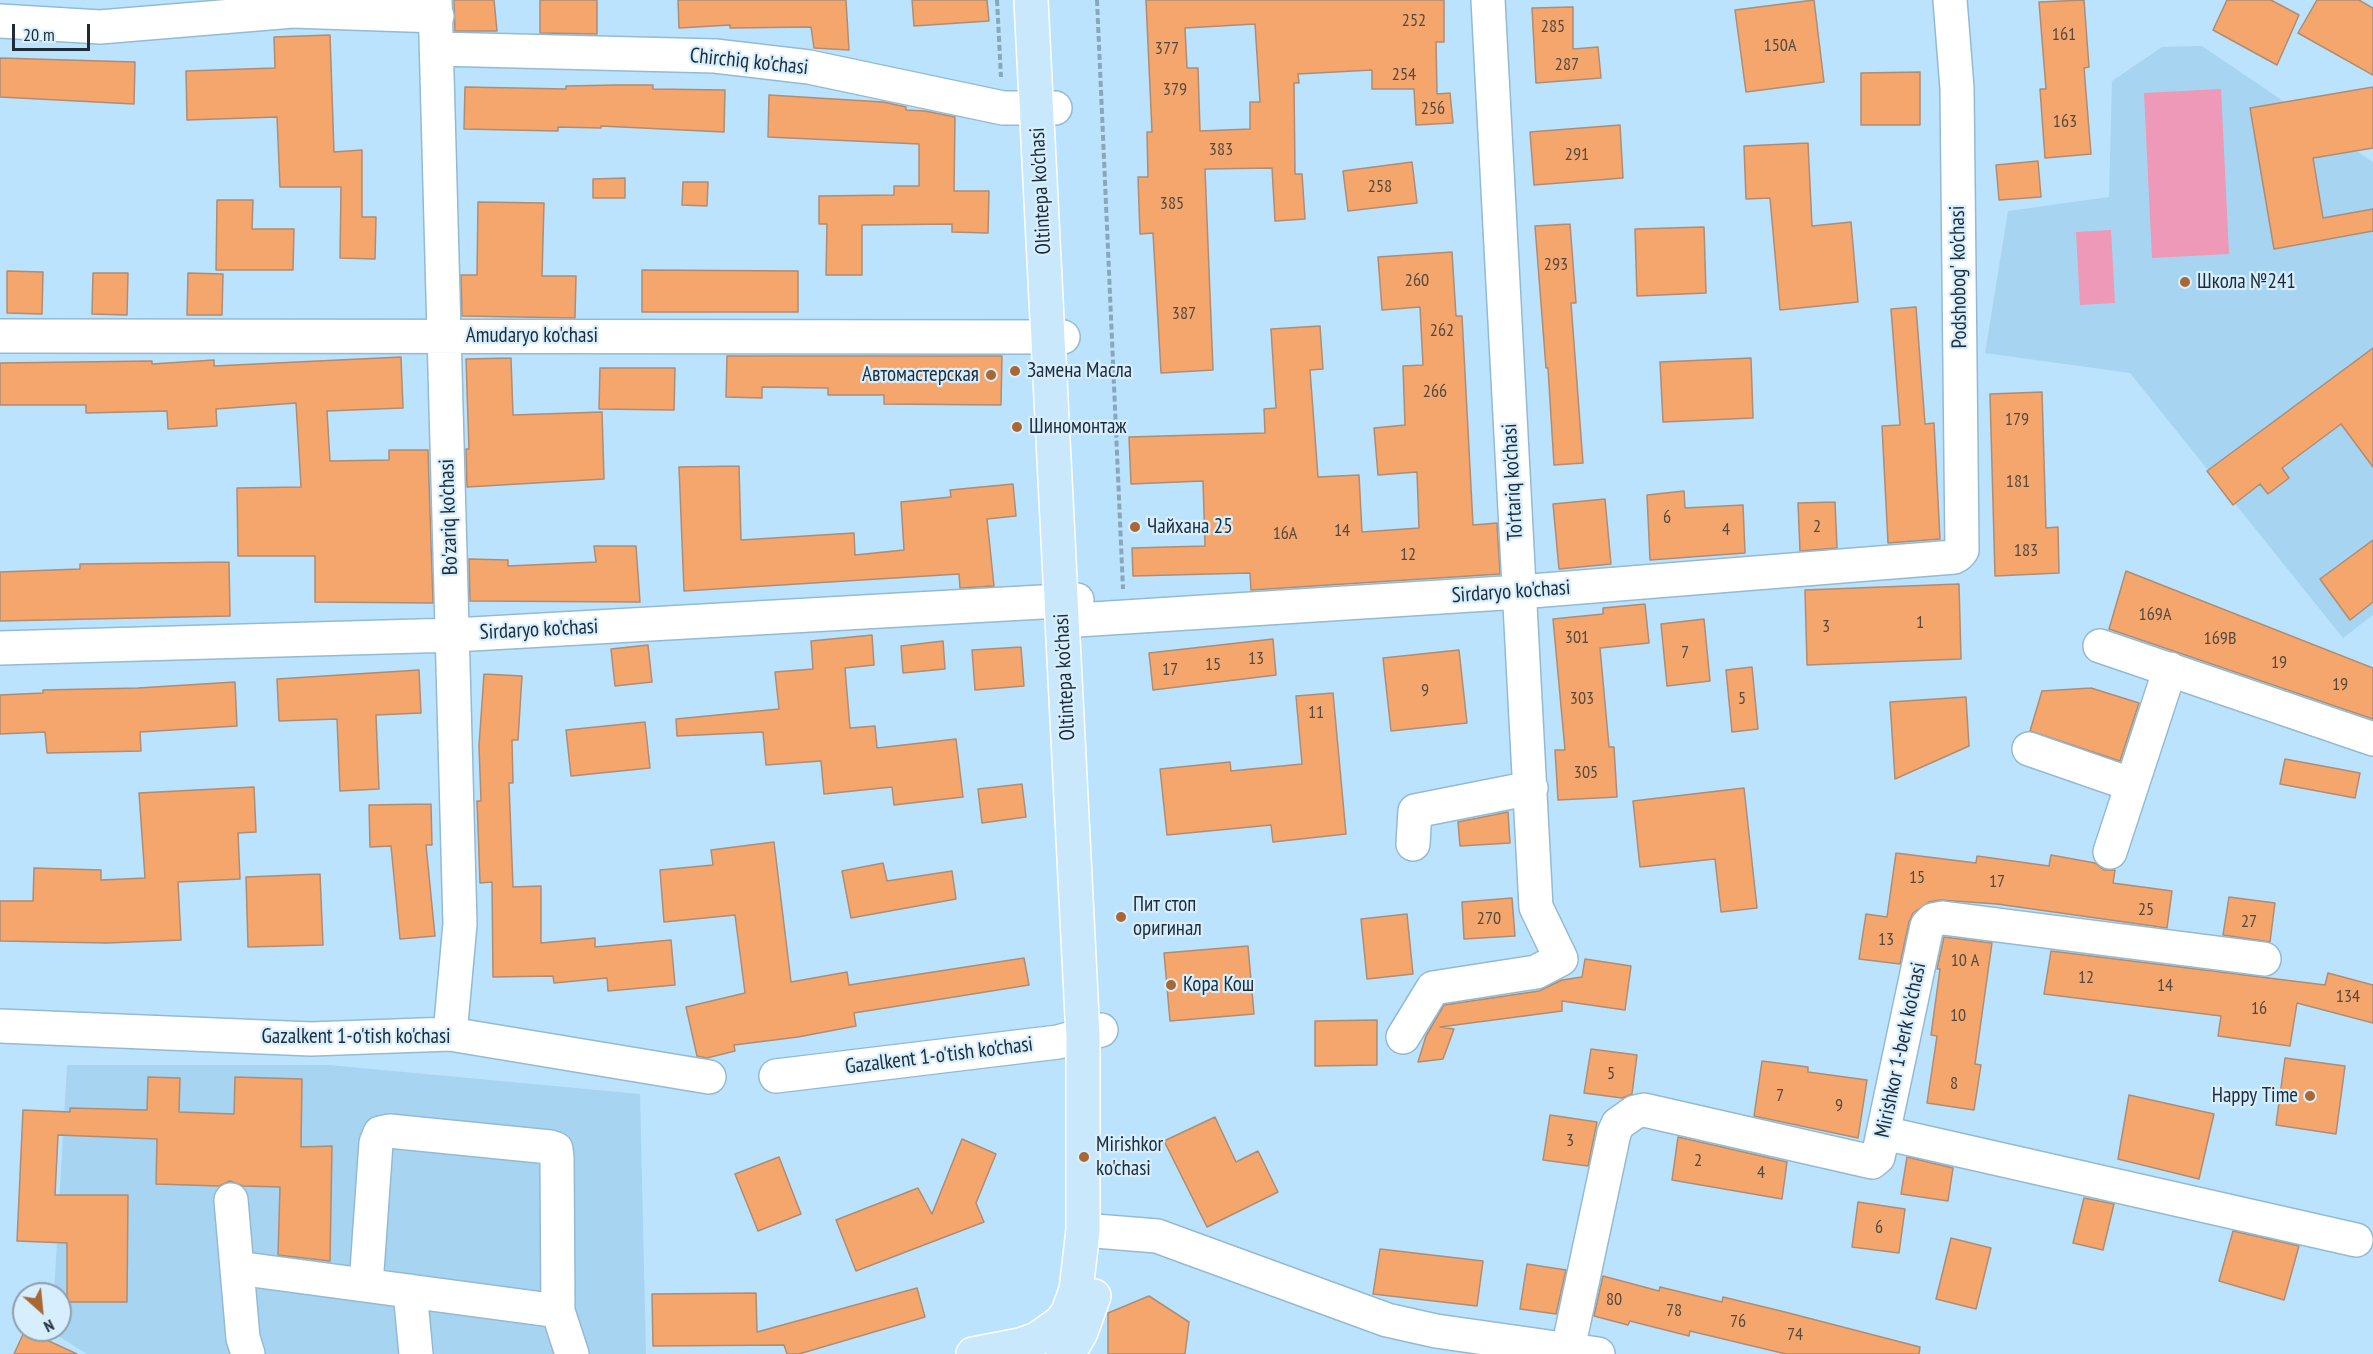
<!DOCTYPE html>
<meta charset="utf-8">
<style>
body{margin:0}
#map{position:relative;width:2373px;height:1354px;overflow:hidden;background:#bce3fd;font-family:"PT Sans Narrow",sans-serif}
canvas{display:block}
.north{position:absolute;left:12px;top:1282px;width:60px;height:60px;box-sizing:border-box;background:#d7eefe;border:2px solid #8da0ae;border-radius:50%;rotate:153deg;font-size:16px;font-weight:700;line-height:24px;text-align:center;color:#1d2c36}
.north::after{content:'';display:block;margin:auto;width:21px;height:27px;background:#a96833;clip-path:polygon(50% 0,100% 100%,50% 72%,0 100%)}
.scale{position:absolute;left:12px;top:24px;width:78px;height:27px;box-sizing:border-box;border:3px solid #1d2c36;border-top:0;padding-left:8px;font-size:18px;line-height:21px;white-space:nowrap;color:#1d2c36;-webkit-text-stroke:4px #d7eefe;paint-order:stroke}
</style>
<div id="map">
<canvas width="2373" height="1354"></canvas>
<div class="north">N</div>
<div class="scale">20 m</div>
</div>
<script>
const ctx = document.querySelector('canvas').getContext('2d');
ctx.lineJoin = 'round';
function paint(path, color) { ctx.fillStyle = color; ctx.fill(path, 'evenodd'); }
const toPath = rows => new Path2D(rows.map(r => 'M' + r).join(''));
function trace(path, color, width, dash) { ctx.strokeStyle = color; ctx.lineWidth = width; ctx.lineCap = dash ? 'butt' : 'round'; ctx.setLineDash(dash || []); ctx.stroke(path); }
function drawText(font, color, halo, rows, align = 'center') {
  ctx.font = font + ' "PT Sans Narrow",sans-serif'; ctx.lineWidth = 4.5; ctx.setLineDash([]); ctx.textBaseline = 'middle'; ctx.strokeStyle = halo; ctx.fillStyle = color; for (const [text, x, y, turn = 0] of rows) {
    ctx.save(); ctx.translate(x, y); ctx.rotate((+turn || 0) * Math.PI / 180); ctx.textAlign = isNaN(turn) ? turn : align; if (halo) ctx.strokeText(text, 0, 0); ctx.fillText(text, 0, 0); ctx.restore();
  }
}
paint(toPath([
 [2202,46,2373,162,2373,615,2343,638,2130,373,1985,353,2008,211,2109,197,2112,81,2162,47],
 [67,1065,329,1065,640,1094,646,1354,87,1354,52,1332,60,1330,60,1294,54,1294]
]), '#a7d4f1');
paint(toPath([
 [2221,89,2229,254,2152,258,2144,93],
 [2111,230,2115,303,2080,305,2076,232]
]), '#ed99b7');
const building = toPath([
 [454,0,494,0,497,31,455,31,454,0],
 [540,0,597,0,597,34,540,33,540,0],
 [678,0,846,0,849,50,814,48,811,27,730,28,730,25,679,28,678,0],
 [912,0,987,0,989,21,914,26,912,0],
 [1146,0,1444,0,1444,42,1436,42,1437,94,1450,93,1453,123,1416,125,1414,89,1372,89,1372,70,1298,74,1299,83,1294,83,1295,174,1302,174,1305,219,1275,221,1272,168,1205,169,1213,370,1161,373,1153,233,1140,234,1138,177,1148,177,1147,132,1152,132,1146,0],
 [1255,24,1260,102,1250,102,1250,129,1200,131,1198,68,1187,68,1185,28,1255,24],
 [1814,0,1824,82,1746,92,1735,10,1814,0],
 [2084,0,2089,67,2084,68,2091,154,2045,158,2040,89,2046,89,2039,2,2084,0],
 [2227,0,2271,0,2299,15,2277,65,2213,30,2227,0],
 [2317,0,2359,0,2373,8,2373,75,2298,33,2317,0],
 [1573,7,1573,49,1598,47,1601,78,1536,83,1532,8,1573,7],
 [330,35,334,152,362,150,362,217,376,217,375,259,340,258,341,187,280,187,277,117,187,120,186,71,275,68,274,37,330,35],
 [0,58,135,62,134,104,0,97,0,58],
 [1920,72,1920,125,1861,125,1861,73,1920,72],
 [617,85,653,85,653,89,725,90,724,132,601,126,601,128,558,127,558,131,464,129,465,87,566,89,566,86,617,85],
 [2373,87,2373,148,2313,158,2323,218,2373,209,2373,231,2274,249,2250,108,2373,87],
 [769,95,883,102,906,107,906,110,925,111,955,117,954,191,989,191,988,233,952,232,952,224,862,225,862,275,826,275,827,224,819,224,819,196,894,195,894,186,919,186,919,144,768,137,769,95],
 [1620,125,1623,178,1534,185,1530,132,1620,125],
 [1808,143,1812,226,1851,222,1858,302,1780,310,1770,198,1746,199,1744,146,1808,143],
 [2038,161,2041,197,1999,200,1996,165,2038,161],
 [1412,162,1417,203,1348,211,1343,171,1412,162],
 [625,178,625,198,593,198,593,179,625,178],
 [683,182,708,182,707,206,682,205,683,182],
 [217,200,253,200,252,229,294,229,293,270,216,270,217,200],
 [478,202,544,203,542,276,576,276,575,318,462,316,461,275,477,275,478,202],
 [1570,224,1576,303,1571,303,1583,463,1554,465,1548,368,1546,368,1535,226,1570,224],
 [1704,227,1706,293,1637,296,1635,229,1704,227],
 [1452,252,1456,316,1462,316,1473,525,1497,523,1500,574,1251,590,1250,573,1133,576,1132,548,1205,546,1203,481,1131,484,1129,437,1265,433,1264,409,1276,408,1271,329,1320,326,1323,369,1310,370,1318,477,1359,475,1362,532,1419,528,1417,472,1378,475,1374,428,1405,425,1403,366,1423,365,1420,307,1382,310,1378,257,1452,252],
 [642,270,798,271,798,312,642,312,642,270],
 [7,271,43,272,42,314,7,313,7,271],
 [93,273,128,273,127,315,92,314,93,273],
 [188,273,223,274,222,315,187,315,188,273],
 [1916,307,1925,424,1934,423,1940,539,1888,543,1882,426,1900,425,1891,309,1916,307],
 [2373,348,2373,467,2341,424,2282,468,2289,478,2268,494,2260,484,2233,505,2207,471,2373,348],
 [727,356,1002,356,1001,405,884,404,884,395,828,395,828,388,762,387,762,398,726,397,727,356],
 [401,357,403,408,327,411,330,461,389,460,389,450,428,450,433,603,315,602,315,556,238,556,237,488,301,487,296,403,216,409,217,426,168,429,167,411,86,413,86,405,0,405,0,363,152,361,152,364,214,360,214,366,401,357],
 [511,358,513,415,602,412,604,479,467,487,466,449,469,449,466,359,511,358],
 [1751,358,1753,418,1663,422,1660,362,1751,358],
 [600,368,675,368,674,410,599,409,600,368],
 [2042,392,2046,528,2058,527,2059,573,1995,576,1990,394,2042,392],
 [739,466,741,540,854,533,855,555,904,550,901,502,951,497,950,490,1013,484,1016,516,987,519,994,586,960,588,959,574,684,591,679,467,739,466],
 [1684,491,1685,508,1743,505,1745,553,1650,560,1647,495,1684,491],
 [1605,499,1611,564,1559,569,1553,504,1605,499],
 [1835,502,1837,548,1800,551,1798,503,1835,502],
 [2373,540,2373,602,2350,620,2320,579,2373,540],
 [594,546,636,546,640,602,470,601,469,559,508,560,508,566,596,562,594,546],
 [229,562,230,616,0,621,0,572,80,569,80,564,229,562],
 [2126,571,2373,668,2373,719,2109,629,2126,571],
 [1959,584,1961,659,1807,665,1805,590,1959,584],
 [1645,604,1649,643,1600,648,1609,747,1614,747,1617,797,1558,800,1555,750,1565,750,1553,619,1603,614,1603,608,1645,604],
 [1704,619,1710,681,1667,686,1661,624,1704,619],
 [872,635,874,665,845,668,850,728,875,726,877,748,956,739,963,797,894,805,892,787,824,794,821,761,766,765,763,732,677,736,676,719,779,709,775,672,813,669,811,641,872,635],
 [1273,639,1276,675,1153,690,1149,653,1273,639],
 [943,641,945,669,903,673,901,646,943,641],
 [648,645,652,682,615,686,611,649,648,645],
 [1021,647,1024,686,975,690,972,650,1021,647],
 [1459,650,1467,723,1391,731,1383,658,1459,650],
 [1752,667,1758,729,1732,732,1726,670,1752,667],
 [419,670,421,713,376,715,379,789,340,791,337,719,279,721,277,679,419,670],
 [484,674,522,676,518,740,512,740,513,783,509,783,513,887,541,886,541,943,595,938,595,947,671,940,675,985,608,991,607,978,554,983,553,976,493,977,492,882,480,883,477,801,481,801,479,746,484,674],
 [235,682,237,726,140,732,141,751,47,753,45,732,0,734,0,695,43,693,43,690,138,688,235,682],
 [2091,688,2139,703,2120,761,2030,731,2042,691,2091,688],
 [1333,693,1346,834,1273,842,1271,825,1167,835,1160,769,1230,762,1231,771,1302,764,1296,696,1333,693],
 [1966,697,1969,746,1895,779,1890,702,1966,697],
 [645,722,650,768,571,776,566,730,645,722],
 [2285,759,2360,773,2355,798,2280,784,2285,759],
 [1022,784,1026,817,982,823,978,789,1022,784],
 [254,787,256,832,238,833,240,879,178,882,181,940,107,943,0,941,0,901,33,901,34,868,101,870,101,880,145,878,139,793,254,787],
 [1744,788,1757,908,1721,912,1715,859,1640,867,1633,801,1744,788],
 [431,804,432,845,426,845,435,936,400,939,391,846,370,847,369,805,431,804],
 [1508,812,1510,843,1460,846,1458,822,1508,812],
 [774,842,791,982,847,972,849,985,1024,958,1029,985,854,1013,856,1026,798,1037,734,1045,735,1051,707,1058,697,1056,686,1007,745,993,735,915,664,922,660,870,713,865,711,850,774,842],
 [1896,853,1976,863,1977,856,2049,866,2051,855,2095,863,2104,870,2115,870,2113,883,2172,891,2167,928,1997,904,1940,900,1929,902,1913,913,1909,922,1900,964,1859,959,1866,914,1887,917,1896,853],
 [883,863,887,881,952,871,956,899,851,918,842,871,883,863],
 [320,874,323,945,248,947,246,877,320,874],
 [2229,897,2275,903,2270,942,2223,935,2229,897],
 [1512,898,1515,936,1464,939,1462,902,1512,898],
 [1407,914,1413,974,1367,979,1361,919,1407,914],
 [1944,937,1992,943,1975,1064,1981,1065,1974,1110,1927,1103,1937,1036,1931,1035,1940,969,1937,969,1944,937],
 [1248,946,1254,1014,1170,1021,1164,953,1248,946],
 [2051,951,2325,985,2328,973,2373,985,2373,1023,2297,1003,2290,1046,2218,1036,2221,1016,2044,994,2051,951],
 [1585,959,1631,966,1625,1010,1562,1001,1562,1011,1440,1027,1454,1029,1443,1059,1418,1062,1426,1036,1444,1005,1539,991,1562,980,1582,977,1585,959],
 [1377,1020,1377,1065,1315,1066,1315,1021,1377,1020],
 [1591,1049,1637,1055,1632,1094,1622,1098,1584,1093,1591,1049],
 [2285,1058,2345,1066,2336,1134,2276,1125,2285,1058],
 [1762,1061,1808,1067,1808,1072,1867,1080,1858,1138,1754,1116,1762,1061],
 [148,1077,180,1078,179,1112,234,1114,235,1077,302,1079,301,1147,332,1146,330,1261,278,1255,280,1187,243,1186,230,1181,219,1186,156,1184,157,1139,58,1135,55,1195,128,1195,127,1302,67,1302,67,1243,17,1241,23,1110,70,1112,70,1108,147,1110,148,1077],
 [2129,1095,2214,1114,2199,1179,2118,1159,2129,1095],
 [1550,1115,1597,1122,1588,1166,1543,1160,1550,1115],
 [1215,1117,1236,1162,1258,1151,1278,1192,1207,1227,1164,1141,1215,1117],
 [1678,1137,1787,1162,1782,1199,1672,1180,1678,1137],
 [962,1139,996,1154,976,1203,984,1222,856,1271,836,1220,918,1188,932,1214,962,1139],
 [779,1157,801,1214,758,1231,735,1174,779,1157],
 [1907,1157,1953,1168,1948,1201,1901,1194,1907,1157],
 [2084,1198,2114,1204,2103,1250,2073,1243,2084,1198],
 [1858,1202,1905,1209,1899,1253,1852,1247,1858,1202],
 [2233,1231,2299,1246,2284,1300,2219,1281,2233,1231],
 [1951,1238,1991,1248,1976,1309,1936,1299,1951,1238],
 [1380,1249,1483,1261,1477,1306,1373,1294,1380,1249],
 [1527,1264,1566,1270,1556,1314,1520,1309,1527,1264],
 [1603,1276,1659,1291,1660,1287,1722,1302,1723,1297,1781,1311,1920,1347,1919,1354,1786,1354,1690,1331,1689,1336,1630,1321,1628,1325,1594,1316,1603,1276],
 [917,1288,925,1317,799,1354,787,1354,784,1345,653,1346,652,1294,756,1293,757,1332,917,1288],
 [1149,1296,1189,1322,1185,1354,1108,1354,1108,1313,1149,1296],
 [25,1330,77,1354,14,1354,25,1330]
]);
paint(building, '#f4a66c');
trace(building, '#af8c74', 1.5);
const minor = toPath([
 [435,0,460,924,450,1034],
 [0,21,100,27,293,11,437,16],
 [438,49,715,56,809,67,1003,108,1055,108],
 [0,336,1063,337],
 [1062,621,1519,592,1954,557,1959,554,1962,550,1957,88,1950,0],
 [2100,646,2373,739],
 [0,648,454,635,1077,600],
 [2029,749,2130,784],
 [1413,844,1415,811,1531,788],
 [2110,852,2170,669],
 [0,1026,311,1039,450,1034,709,1077],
 [1403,1037,1433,988,1536,972,1561,959,1536,907,1488,0],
 [776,1076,1058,1042,1101,1030],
 [1884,1133,2356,1240],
 [231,1200,243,1338,248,1354],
 [1083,1230,1157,1236,1387,1320,1436,1331,1598,1354],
 [237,1268,558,1311],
 [366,1285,376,1143,380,1133,389,1131,550,1147,556,1149,557,1157,558,1311,572,1354],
 [410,1291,416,1354],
 [1568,1349,1614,1133,1618,1124,1635,1112,1644,1110,1872,1162,1878,1157,1927,926,1933,920,1943,918,2264,959]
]);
const major = toPath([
 [973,1354,1020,1345,1037,1339,1061,1322,1068,1312,1076,1290,1083,1230,1083,1037,1031,0],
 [1063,1354,1073,1346,1081,1332,1094,1296]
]);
trace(minor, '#94bad3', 36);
trace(major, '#fff', 36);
trace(toPath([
 [997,0,1001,77],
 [1097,0,1123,589]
]), '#88a7bc', 4, [6, 3]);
trace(minor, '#fff', 33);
trace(major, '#cae8fc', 33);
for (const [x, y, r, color] of [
 [2185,282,6,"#a96833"],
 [1015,371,6,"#a96833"],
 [991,375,6,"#a96833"],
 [1017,427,6,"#a96833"],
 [1135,527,6,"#a96833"],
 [1121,917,6,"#a96833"],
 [1171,985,6,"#a96833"],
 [2310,1096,6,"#a96833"],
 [1084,1157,6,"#a96833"]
]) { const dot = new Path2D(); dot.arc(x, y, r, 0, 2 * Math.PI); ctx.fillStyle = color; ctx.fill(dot); trace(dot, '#d7eefe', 2); }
drawText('18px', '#534a44', null, [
 ["252",1414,21],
 ["285",1553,27],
 ["161",2064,35],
 ["150A",1780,46],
 ["377",1167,49],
 ["287",1567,65],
 ["254",1404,75],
 ["379",1175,90],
 ["256",1433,109],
 ["163",2065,122],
 ["383",1221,150],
 ["291",1577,155],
 ["258",1380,187],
 ["385",1172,204],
 ["293",1556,265],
 ["260",1417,281],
 ["387",1184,314],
 ["262",1442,331],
 ["266",1435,392],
 ["179",2017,420],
 ["181",2018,482],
 ["6",1667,518],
 ["2",1817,527],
 ["4",1726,530],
 ["14",1342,531],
 ["16A",1285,534],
 ["183",2026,551],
 ["12",1408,555],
 ["169A",2155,615],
 ["1",1920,623],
 ["3",1826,627],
 ["301",1577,638],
 ["169B",2220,639],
 ["7",1685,653],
 ["13",1256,659],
 ["19",2279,663],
 ["15",1213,665],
 ["17",1170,670],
 ["19",2340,685],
 ["9",1425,691],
 ["303",1582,699],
 ["5",1742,699],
 ["11",1316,713],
 ["305",1586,773],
 ["15",1917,878],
 ["17",1997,882],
 ["25",2146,910],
 ["270",1489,919],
 ["27",2249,922],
 ["13",1886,940],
 ["10 A",1965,961],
 ["12",2086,978],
 ["14",2165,986],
 ["134",2348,997],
 ["16",2259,1009],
 ["10",1958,1016],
 ["5",1611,1074],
 ["8",1954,1084],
 ["7",1780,1096],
 ["9",1839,1106],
 ["3",1570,1141],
 ["2",1698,1161],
 ["4",1761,1173],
 ["6",1879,1228],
 ["80",1614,1300],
 ["78",1674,1311],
 ["76",1738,1322],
 ["74",1795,1335]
]);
drawText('21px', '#1d2c36', '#d7eefe', [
 ["Chirchiq ko'chasi",749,62,6],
 ["Oltintepa ko'chasi",1041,191,-93],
 ["Podshobog' ko'chasi",1959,277,-91],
 ["Amudaryo ko'chasi",532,336],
 ["To'rtariq ko'chasi",1513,482,-93],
 ["Bo'zariq ko'chasi",449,517,-92],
 ["Sirdaryo ko'chasi",1511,592,-4],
 ["Sirdaryo ko'chasi",539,630,-3],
 ["Oltintepa ko'chasi",1065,677,-93],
 ["Gazalkent 1-o'tish ko'chasi",356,1037],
 ["Mirishkor 1-berk ko'chasi",1901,1050,-78],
 ["Gazalkent 1-o'tish ko'chasi",939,1056,-7]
]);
drawText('21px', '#1d2c36', '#d7eefe', [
 ["Школа №241",2197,282],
 ["Замена Маслa",1027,371],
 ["Автомастерская",979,375,"right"],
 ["Шиномонтаж",1029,427],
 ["Чайхана 25",1147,527],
 ["Пит стоп",1133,905],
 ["оригинал",1133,929],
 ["Кора Кош",1183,985],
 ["Happy Time",2298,1096,"right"],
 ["Mirishkor",1096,1145],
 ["ko'chasi",1096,1169]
], 'left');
</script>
